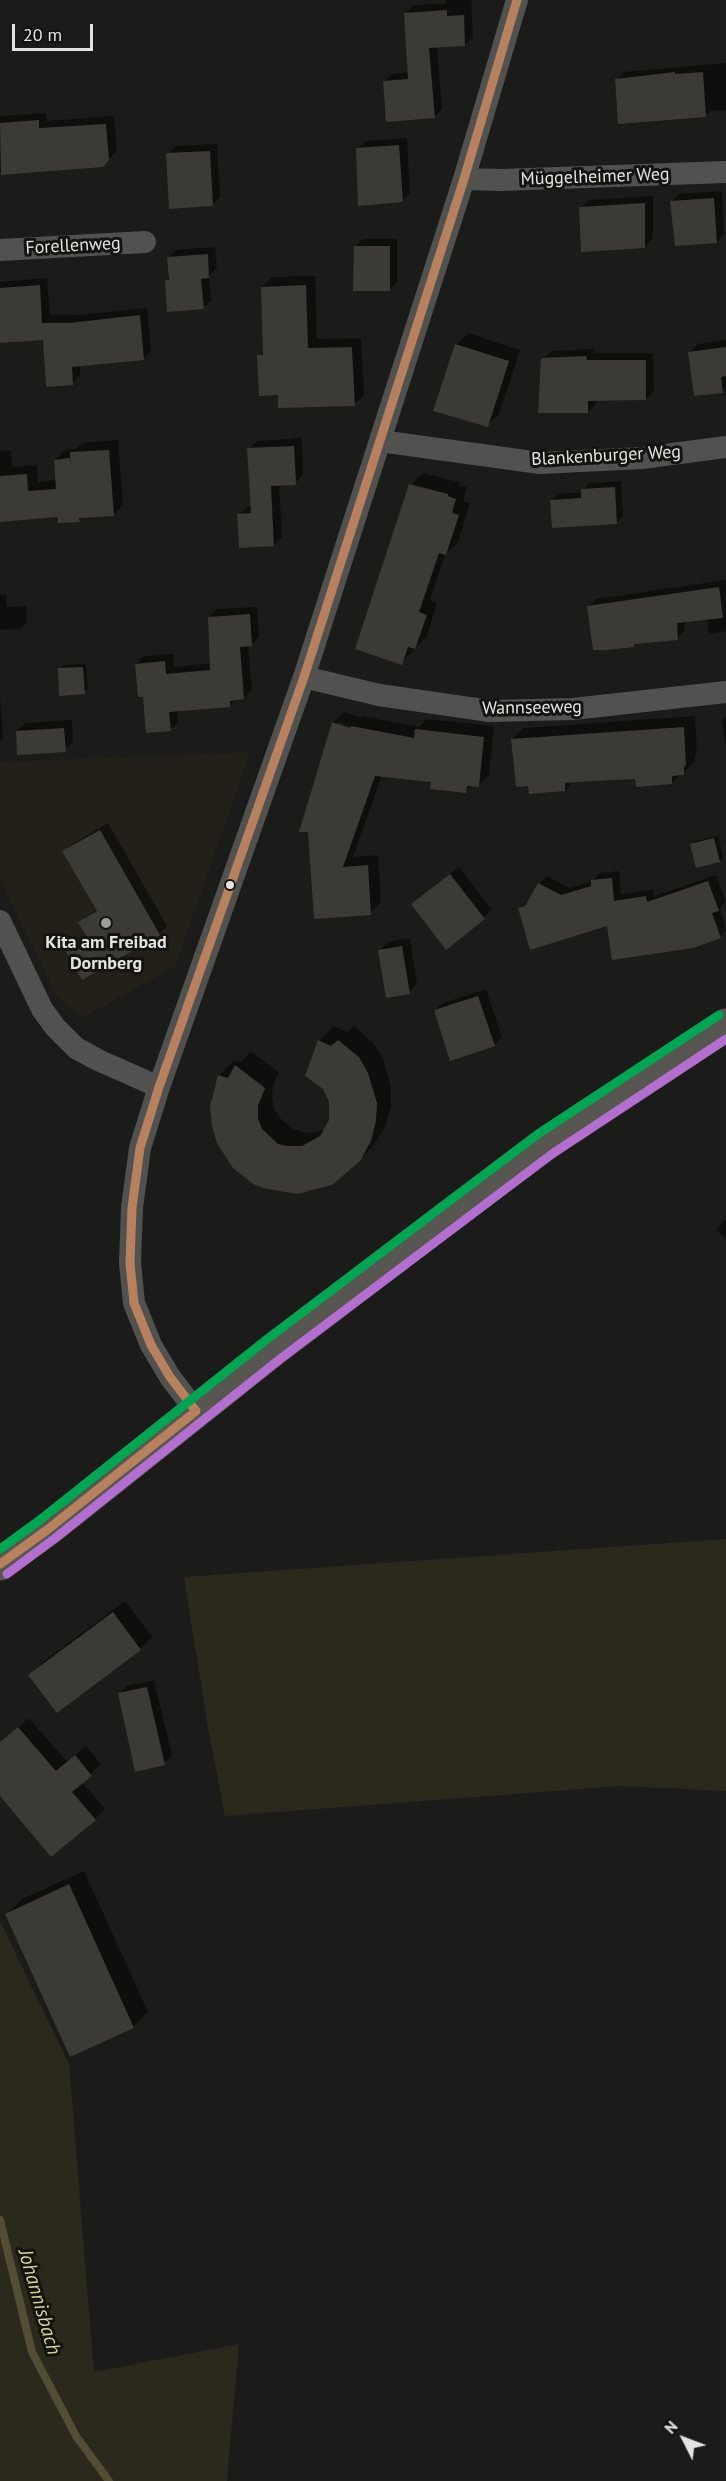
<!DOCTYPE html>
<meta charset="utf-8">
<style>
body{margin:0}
#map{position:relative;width:726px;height:2481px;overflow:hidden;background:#1b1b1a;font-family:"PT Sans",sans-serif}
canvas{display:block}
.north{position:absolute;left:654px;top:2409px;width:60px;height:60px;-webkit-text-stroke:4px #131310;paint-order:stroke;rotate:312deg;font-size:16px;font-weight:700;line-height:24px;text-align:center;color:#e3e3e1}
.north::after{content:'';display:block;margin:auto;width:21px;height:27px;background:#e3e3e1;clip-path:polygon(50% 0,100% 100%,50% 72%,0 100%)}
.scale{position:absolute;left:12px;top:24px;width:81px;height:27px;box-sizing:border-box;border:3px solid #e3e3e1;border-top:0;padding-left:8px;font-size:18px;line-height:21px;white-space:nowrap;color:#e3e3e1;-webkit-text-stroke:4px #131310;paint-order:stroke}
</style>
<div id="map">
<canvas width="726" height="2481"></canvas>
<div class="north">N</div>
<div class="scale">20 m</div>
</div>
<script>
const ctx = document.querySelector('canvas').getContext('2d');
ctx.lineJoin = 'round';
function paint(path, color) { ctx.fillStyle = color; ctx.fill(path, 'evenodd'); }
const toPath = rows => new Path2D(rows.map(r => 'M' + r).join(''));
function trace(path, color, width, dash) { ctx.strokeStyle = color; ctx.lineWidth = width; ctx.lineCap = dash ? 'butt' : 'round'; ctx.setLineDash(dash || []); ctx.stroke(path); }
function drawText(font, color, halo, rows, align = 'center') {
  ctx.font = font + ' "PT Sans",sans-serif'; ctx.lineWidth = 6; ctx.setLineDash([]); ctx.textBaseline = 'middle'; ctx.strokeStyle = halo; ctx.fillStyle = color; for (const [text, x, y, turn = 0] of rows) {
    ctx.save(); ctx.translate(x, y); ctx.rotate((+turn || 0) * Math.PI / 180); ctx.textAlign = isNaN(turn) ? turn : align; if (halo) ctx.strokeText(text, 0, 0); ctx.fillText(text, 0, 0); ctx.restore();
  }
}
paint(toPath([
 [250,752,175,967,82,1018,56,995,0,878,0,762]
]), '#222019');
paint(toPath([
 [726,1539,726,1791,620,1786,225,1816,208,1728,184,1577],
 [0,1921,69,2064,94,2372,239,2344,227,2481,0,2481]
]), '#2b291b');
paint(toPath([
 [445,0,471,0,473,37,465,45,437,46,442,109,434,117,384,82,392,74,409,72,406,13,414,5,446,4],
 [726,63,726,110,710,111,706,115,616,80,624,72],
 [46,113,47,121,114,116,117,151,102,166,0,172,0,116],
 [407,138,410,193,402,201,358,148,366,141],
 [217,144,220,197,212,205,168,154,176,146],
 [722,191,724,234,717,242,671,202,679,194],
 [653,196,653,238,645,246,581,208,589,200],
 [363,239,397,239,397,282,389,290,355,247],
 [215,247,217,268,209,276,211,300,203,308,166,281,170,277,168,258,176,250],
 [315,276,317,339,361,338,364,395,354,405,279,394,259,356,265,350,262,287,272,277],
 [47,278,50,315,78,315,147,308,151,351,143,359,80,365,80,375,72,383,44,339,0,342,0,282],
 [468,333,520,350,499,414,487,425,456,345],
 [726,340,726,391,695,395,690,352,698,344],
 [594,349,594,353,653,353,654,391,646,399,596,399,596,404,588,412,543,359,551,351],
 [302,438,303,475,295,483,279,484,282,537,274,545,239,515,247,507,252,506,249,449,257,441],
 [118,440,123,505,113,515,83,517,79,521,59,515,0,520,0,451,11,451,12,467,37,465,38,482,57,480,55,460,65,450,76,449,82,443],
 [423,473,459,482,459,485,467,487,463,501,470,503,458,542,445,555,430,600,437,603,427,636,401,663,411,485],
 [621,481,623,516,617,522,552,500,558,494,582,492,589,483],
 [726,580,726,631,709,634,707,618,685,621,685,630,677,638,636,643,633,645,588,607,596,599],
 [0,595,6,595,7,607,26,606,27,622,20,629,0,630],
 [257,607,259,637,251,645,248,645,252,690,244,698,236,698,230,705,177,709,178,722,170,730,145,695,136,664,144,656,173,654,174,667,212,663,209,617,217,609],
 [86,664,88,689,84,692,59,669,63,665],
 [0,696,3,738,0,741],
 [344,712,362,718,363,716,419,727,427,719,494,726,489,775,478,786,472,785,465,791,432,781,382,775,353,857,378,855,381,902,370,913,315,917,333,723],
 [338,722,358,729,357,732,338,726],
 [695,716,697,753,695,755,695,762,671,783,637,777,573,781,565,790,530,784,512,739,524,728],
 [726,716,726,748,722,721],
 [72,720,73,742,65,750,17,731,25,723],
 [108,823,167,926,159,934,68,952,89,937,80,922,97,909,64,851,72,844],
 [718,836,723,857,719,861,692,845,696,841],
 [459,867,492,910,451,944,421,897],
 [619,871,621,894,653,889,654,896,716,875,726,902,720,907,726,931,720,937,608,924,520,909,530,900,539,884,547,876,570,888,592,881,600,873],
 [410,938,417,984,409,992,380,950,388,942],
 [486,989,502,1037,494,1045,435,1010,443,1003],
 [334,1026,347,1032,354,1026,373,1043,383,1058,391,1088,391,1105,386,1125,375,1144,359,1160,297,1193,219,1075,234,1061,240,1062,251,1052,279,1072,273,1086,272,1097,274,1109,281,1119,293,1129,308,1133,318,1132,327,1127,331,1120,331,1101,319,1041],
 [726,1219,726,1239,716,1230],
 [125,1601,152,1637,140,1649,57,1711,30,1675,42,1663],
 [154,1680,172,1755,164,1763,119,1694,127,1686],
 [29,1718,67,1762,86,1746,101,1764,82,1782,105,1809,95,1819,0,1794,0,1743],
 [84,1871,148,2012,133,2027,7,1914,22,1899]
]), '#0007');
trace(toPath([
 [0,2220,32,2352,76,2436,109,2481]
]), '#534e33', 8);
paint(toPath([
 [447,10,447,16,464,15,465,46,429,48,435,118,386,122,383,81,408,79,404,13],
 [675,72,675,74,703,72,706,117,618,124,615,79],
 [39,120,39,128,106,124,109,160,103,167,1,175,0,123],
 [399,145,403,202,358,206,356,148],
 [210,151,213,206,169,209,166,153],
 [714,198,717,243,675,246,670,201],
 [645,203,645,248,581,252,579,207],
 [354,246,390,246,390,291,353,291],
 [208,254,209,278,201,279,204,309,167,312,165,280,169,280,167,257],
 [40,285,42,323,69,323,140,315,144,360,72,367,73,385,46,387,43,340,0,343,0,288],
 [306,285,308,348,352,347,355,406,278,408,278,395,259,396,257,355,263,355,261,287],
 [455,344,509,361,488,427,433,411],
 [726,347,726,376,721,377,723,393,694,396,688,352],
 [586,356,587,360,646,360,646,400,588,401,588,413,538,413,541,358],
 [294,446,296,485,271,486,274,546,239,548,237,514,251,513,247,448],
 [109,450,114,516,79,518,80,522,58,523,58,517,0,522,0,476,27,474,28,491,56,489,54,460,70,458,71,467,70,452],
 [409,484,448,494,448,496,456,499,452,513,459,515,446,555,439,553,419,612,427,615,415,649,408,647,402,665,355,649],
 [615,487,617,524,552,528,550,500,581,498,581,489],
 [719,587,723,618,677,623,678,640,634,644,634,647,606,650,593,650,587,606],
 [250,614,252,646,240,647,244,699,230,701,230,707,169,712,171,731,146,733,143,697,138,697,135,664,165,661,166,674,210,670,208,617],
 [83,667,85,694,59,696,58,668],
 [332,722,350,728,351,726,414,738,415,729,484,737,479,787,467,786,466,793,430,789,431,782,375,776,343,867,368,865,371,915,314,919,308,832,299,832],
 [684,727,686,766,684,766,684,775,672,776,672,784,636,787,635,779,593,781,565,783,565,791,529,794,528,786,516,787,511,739],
 [64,728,66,752,17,755,16,731],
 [100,830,160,935,82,980,66,952,88,939,78,922,97,911,62,851],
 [714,838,720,862,696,868,690,844],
 [450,874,485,919,446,950,411,904],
 [612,878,614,901,646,896,647,902,708,881,719,911,712,913,721,938,693,948,612,960,607,926,530,950,518,908,525,906,538,883,561,895,591,886,591,880],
 [402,946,410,994,386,998,378,950],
 [478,996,495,1046,450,1061,434,1010],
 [318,1040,331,1046,338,1040,359,1057,368,1073,377,1103,376,1121,371,1141,360,1161,332,1185,297,1194,263,1188,253,1184,233,1168,217,1143,212,1126,210,1106,218,1075,228,1078,235,1065,265,1088,258,1106,258,1118,262,1129,278,1144,288,1146,302,1146,320,1136,329,1120,329,1102,323,1089,305,1076],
 [113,1612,141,1650,57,1713,28,1675],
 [147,1687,165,1765,135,1772,118,1693],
 [18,1727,56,1771,75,1755,92,1776,72,1792,96,1820,51,1857,0,1796,0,1742],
 [69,1884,134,2028,70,2057,5,1914]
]), '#3b3a34');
trace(toPath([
 [464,179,502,180,726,172],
 [0,250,145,242],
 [380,441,540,463,642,458,726,447],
 [304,677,379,695,490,711,573,709,726,692],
 [0,921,42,1009,55,1027,76,1048,98,1060,159,1087],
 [196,1411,170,1377,151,1345,134,1303,130,1263,132,1208,140,1148,159,1087,304,677,464,179,517,0]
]), '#515150', 22);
trace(toPath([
 [0,1564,47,1530,273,1350,448,1217,545,1144,726,1025]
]), '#575650', 33);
trace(toPath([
 [196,1411,170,1377,151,1345,134,1303,130,1263,132,1208,140,1148,159,1087,304,677,464,179,517,0],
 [0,1564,47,1530,196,1411]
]), '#b6815c', 9);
trace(toPath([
 [7,1574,54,1539,280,1359,552,1154,726,1039]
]), '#b36fd0', 9);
trace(toPath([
 [0,1549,40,1520,266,1340,538,1134,719,1015]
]), '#00a651', 9);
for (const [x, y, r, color] of [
 [230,885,5,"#e3e3e1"],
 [106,923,6,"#9d9d9b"]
]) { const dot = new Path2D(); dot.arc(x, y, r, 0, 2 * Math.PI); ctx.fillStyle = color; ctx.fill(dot); trace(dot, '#131310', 2); }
drawText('18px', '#e3e3e1', '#131310', [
 ["Müggelheimer Weg",595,177,-2],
 ["Forellenweg",73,246,-3],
 ["Blankenburger Weg",606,456,-3],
 ["Wannseeweg",532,708,-1]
]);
drawText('bold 18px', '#e3e3e1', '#131310', [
 ["Kita am Freibad",106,943],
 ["Dornberg",106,964]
]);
drawText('italic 20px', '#ddd39a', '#131310', [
 ["Johannisbach",39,2302,74]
]);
</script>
